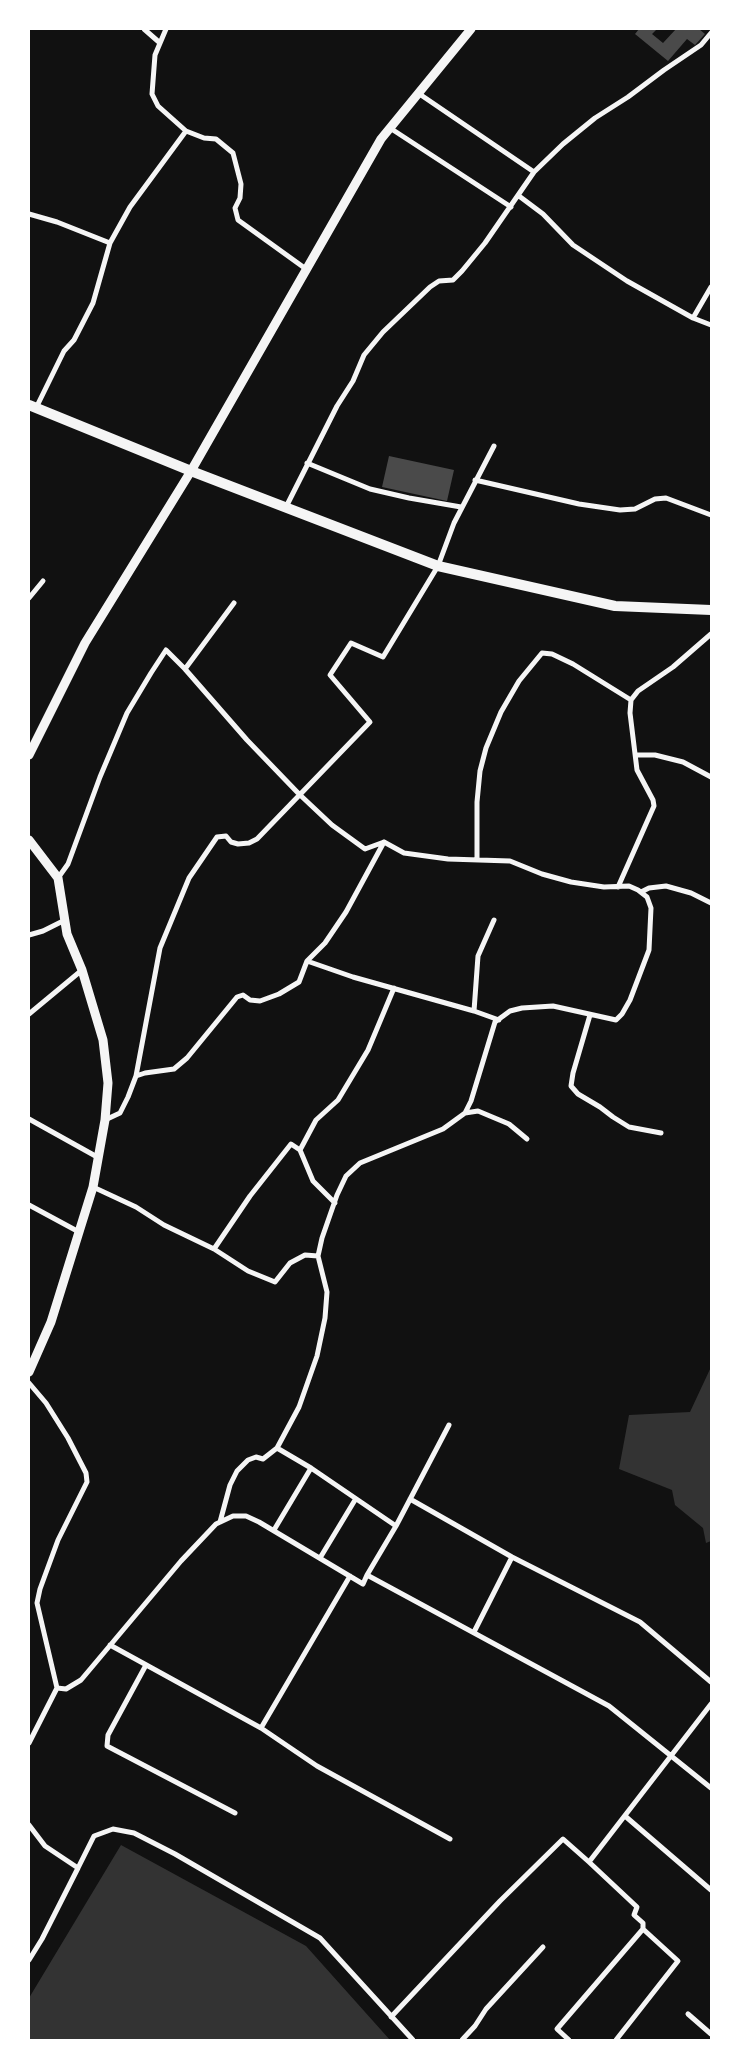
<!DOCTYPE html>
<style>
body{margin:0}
#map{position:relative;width:740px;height:2069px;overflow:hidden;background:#111;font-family:Helvetica,sans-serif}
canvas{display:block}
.frame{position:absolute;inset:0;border:30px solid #fff;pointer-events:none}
</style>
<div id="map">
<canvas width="740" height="2069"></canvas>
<div class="frame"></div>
</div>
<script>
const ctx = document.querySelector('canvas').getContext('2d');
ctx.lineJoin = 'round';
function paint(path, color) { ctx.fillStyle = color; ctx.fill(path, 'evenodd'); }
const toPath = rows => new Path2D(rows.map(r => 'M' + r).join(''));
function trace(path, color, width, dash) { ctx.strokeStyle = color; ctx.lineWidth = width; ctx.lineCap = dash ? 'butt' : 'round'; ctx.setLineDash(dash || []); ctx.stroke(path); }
paint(toPath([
 [711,1367,711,1541,706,1543,703,1528,675,1505,672,1490,619,1469,629,1415,690,1412],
 [121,1845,306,1946,390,2040,29,2040,29,1998]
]), '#333');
paint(toPath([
 [639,29,657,29,652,34,663,43,676,29,699,29,705,34,695,45,687,39,668,61,635,34],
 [389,456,454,470,447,501,382,487]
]), '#4a4a4a');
trace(toPath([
 [144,29,160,43],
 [166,29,155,55,152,94,158,106,186,131,204,138,216,139,233,153,241,184,240,198,235,208,238,220,306,269],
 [418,93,534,172],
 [390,128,511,207],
 [519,196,543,214,573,245,627,281,693,318],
 [29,214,57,222,110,243,93,303,74,340,64,351,36,408],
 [110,243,130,207,186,131],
 [711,287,693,318,711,325],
 [307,463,370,489,409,498,461,507],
 [475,480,579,504,620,510,635,509,655,499,666,498,711,515],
 [286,507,337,406,353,381,364,355,383,332,430,287,439,281,453,280,462,271,485,243,534,172,563,144,595,118,628,97,664,70,701,45,711,33],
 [29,598,43,581],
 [185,669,247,740,299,794,332,825,365,849,384,842,404,853,448,859,510,861,542,874,571,882,604,887,629,886,638,890,647,897,651,908,649,950,630,1000,622,1014,616,1020,553,1006,522,1008,510,1011,495,1022,471,1101,465,1113],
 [636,755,655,755,683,762,711,777],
 [477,859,477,802,480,771,486,748,501,712,519,681,542,653,552,654,573,664,631,700],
 [58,878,68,864,100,777,127,713,151,673,166,650,185,669,234,603],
 [618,887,654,806,653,800,637,770,630,713,631,700,638,691,673,667,711,634],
 [641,892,649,888,666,886,691,893,711,903],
 [494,920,478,956,474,1011,499,1020],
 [29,935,43,931,65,920],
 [307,961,353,977,474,1011],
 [29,1014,82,970],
 [590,1015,573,1073,571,1086,578,1094,600,1107,613,1117,629,1127,661,1133],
 [136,1076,160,948,189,878,217,837,226,836,231,842,238,844,249,843,257,839,370,722,330,675,351,643,383,657,438,566,454,523,494,446],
 [29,1119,99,1158],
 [105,1120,120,1113,128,1097,136,1076,145,1073,174,1069,187,1058,237,997,243,995,250,1000,260,1001,279,994,299,982,307,961,325,943,346,912,384,842],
 [300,1150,313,1181,335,1203],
 [93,1187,136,1207,164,1225,214,1249,248,1271,275,1282,290,1263,305,1255,318,1256,322,1238,337,1195,346,1176,360,1163,443,1129,465,1113,478,1111,509,1124,527,1139],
 [29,1205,79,1232],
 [214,1249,250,1196,291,1144,300,1150,316,1120,338,1100,368,1050,394,988],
 [318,1256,327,1292,325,1318,317,1356,299,1407,277,1448,311,1468,396,1526,367,1575,609,1706,711,1788],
 [29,1383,46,1403,68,1438,86,1473,87,1482,58,1540,40,1589,37,1603,57,1688,29,1743],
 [410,1499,512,1557,640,1622,711,1682],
 [220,1522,230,1485,237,1471,248,1460,256,1457,263,1459,277,1448],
 [396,1526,449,1425],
 [274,1530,311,1468],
 [320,1558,355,1500],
 [350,1576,261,1728,317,1766,450,1839],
 [474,1632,512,1557],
 [110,1645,261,1728],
 [146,1665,108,1735,107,1746,235,1813],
 [57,1688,66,1689,81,1680,181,1561,216,1524,233,1516,246,1516,259,1522,363,1584,367,1575],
 [625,1816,711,1890],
 [29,1825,45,1846,78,1868,94,1836,113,1829,134,1833,175,1854,320,1938,413,2040],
 [589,1862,637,1907,634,1915,643,1923,643,1929,678,1961,616,2040],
 [29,1960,42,1939,78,1868],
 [688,2014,711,2034],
 [391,2017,500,1901,563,1839,589,1862,711,1704],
 [462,2040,475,2026,486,2009,543,1947],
 [569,2040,557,2029,643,1929]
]), '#f5f5f5', 5);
trace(toPath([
 [29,755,85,643,191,471,381,139,471,29],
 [29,840,58,878,67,934,82,970,103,1040,108,1083,105,1120,93,1187,51,1322,29,1372]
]), '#f5f5f5', 9);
trace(toPath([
 [29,405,191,471,438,566,615,606,711,610]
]), '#f5f5f5', 10);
</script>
